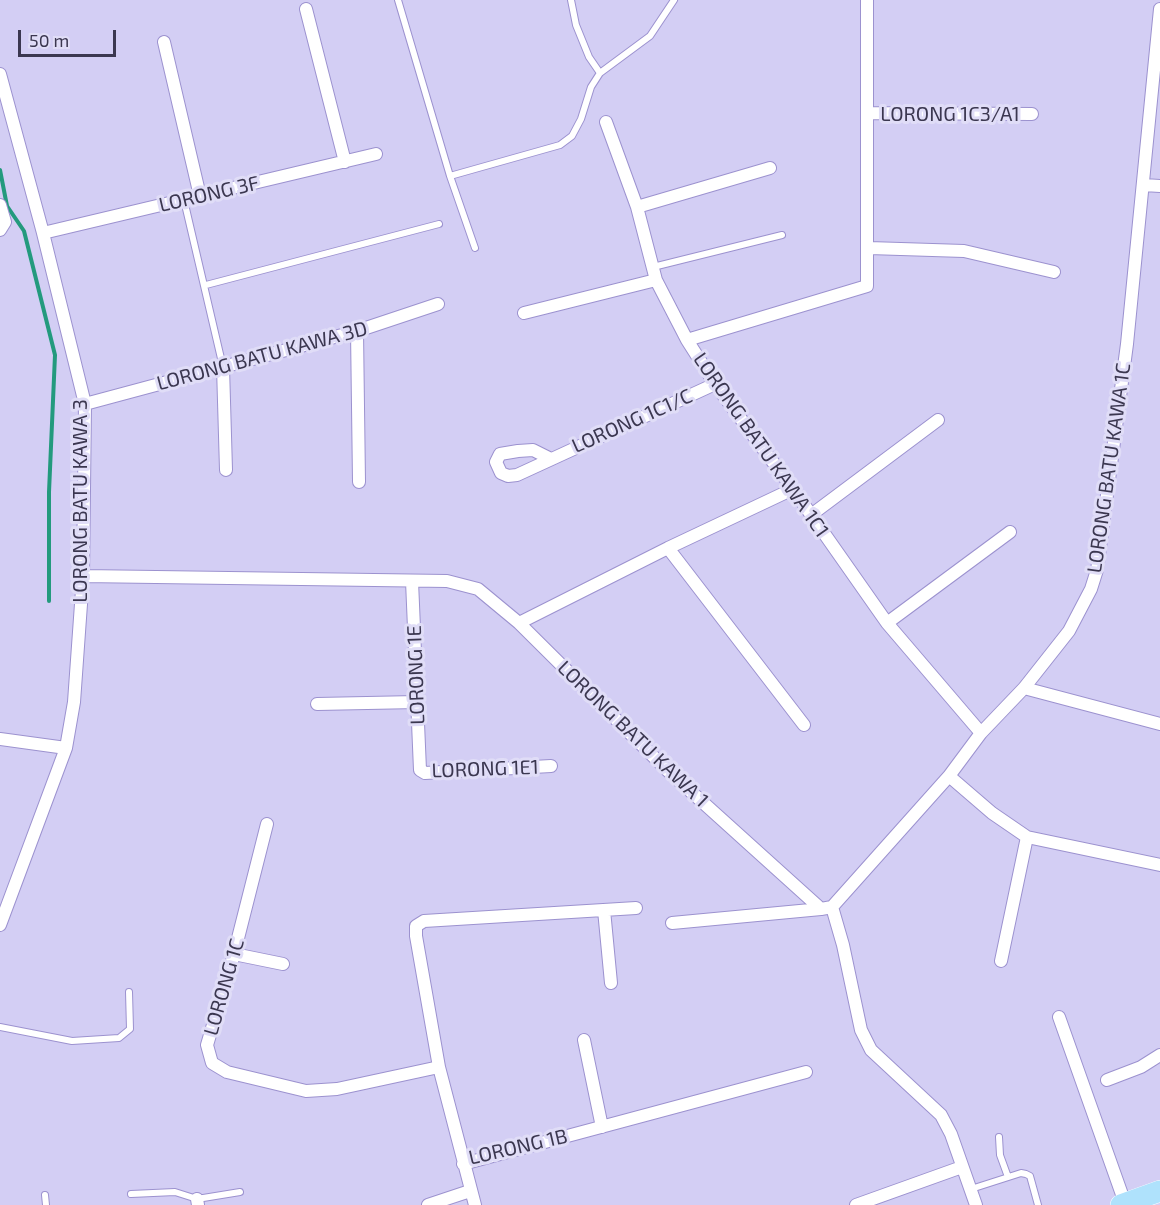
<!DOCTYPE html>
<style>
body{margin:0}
#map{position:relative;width:1160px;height:1205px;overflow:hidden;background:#d3cef4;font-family:"Exo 2",sans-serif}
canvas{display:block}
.scale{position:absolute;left:18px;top:30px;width:98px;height:27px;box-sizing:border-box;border:3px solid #3b3750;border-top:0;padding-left:8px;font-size:18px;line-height:21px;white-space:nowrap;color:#3b3750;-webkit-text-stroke:4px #e0ddf7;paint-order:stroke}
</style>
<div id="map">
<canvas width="1160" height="1205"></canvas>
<div class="scale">50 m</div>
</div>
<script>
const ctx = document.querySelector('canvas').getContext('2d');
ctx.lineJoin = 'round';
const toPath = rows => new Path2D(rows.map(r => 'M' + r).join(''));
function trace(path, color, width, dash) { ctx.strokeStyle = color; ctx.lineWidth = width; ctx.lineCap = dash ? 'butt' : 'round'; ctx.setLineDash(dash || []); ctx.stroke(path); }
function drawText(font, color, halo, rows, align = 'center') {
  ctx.font = font + ' "Exo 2",sans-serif'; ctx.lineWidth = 6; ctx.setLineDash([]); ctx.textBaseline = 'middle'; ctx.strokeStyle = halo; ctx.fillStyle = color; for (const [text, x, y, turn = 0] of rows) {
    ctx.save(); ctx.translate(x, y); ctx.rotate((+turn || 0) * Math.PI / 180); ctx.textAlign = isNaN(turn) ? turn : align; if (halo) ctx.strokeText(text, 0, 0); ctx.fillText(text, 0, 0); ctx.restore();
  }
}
trace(toPath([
 [0,170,7,206,24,231,55,355,49,492,49,601]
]), '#239a7d', 4);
const service = toPath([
 [398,0,450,176],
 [571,0,576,25,589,57,600,73],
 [184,200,223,367],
 [475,248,450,176,560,145,572,136,581,119,591,87,600,73,650,36,674,0],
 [653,267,782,235],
 [206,285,439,224],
 [0,1027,72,1041,119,1038,130,1029,129,992],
 [999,1137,1000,1155,1008,1177],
 [971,1189,1021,1173,1026,1174,1030,1176,1038,1205],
 [131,1194,175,1192,197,1199,240,1192],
 [45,1195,46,1205]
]);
const minor = toPath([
 [306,9,345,162],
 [164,42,200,196],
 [0,74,43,233,85,404,83,576,74,702,66,748,0,925],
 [867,113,1032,114],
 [606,122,637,207,656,280,687,340,715,384,793,489,887,623,981,733],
 [1144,185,1160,186],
 [0,205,5,222,0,230],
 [637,207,770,168],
 [43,233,376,154],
 [869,248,964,251,1054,272],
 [524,313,656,280],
 [357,331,359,482],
 [687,340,867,286,867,0],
 [223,367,226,470],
 [85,404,357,331,438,304],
 [549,458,533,450,518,451,500,454,496,462,501,473,508,476,517,475,715,384],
 [811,515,938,420],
 [668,548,804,725],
 [83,576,447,581,478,589,519,623,667,770,821,909,832,907,843,945,861,1030,871,1050,941,1115,951,1134,976,1205],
 [412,581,420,770,425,773,551,766],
 [519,623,668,548,793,489],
 [887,623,1010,532],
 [1024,688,1160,724],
 [317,704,417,702],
 [0,739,66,748],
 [949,776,992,813,1027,837,1160,865],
 [267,824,234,954,207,1045,212,1063,227,1072,306,1091,337,1089,439,1067],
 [832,907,949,776,981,733,1024,688,1069,631,1091,589,1097,570,1127,344,1160,9],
 [604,910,611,983],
 [672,923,821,909],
 [234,954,283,964],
 [1001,961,1027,837],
 [1059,1017,1125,1203],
 [584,1040,602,1127],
 [1107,1080,1141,1067,1160,1055],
 [463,1164,806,1072],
 [197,1199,198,1205],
 [428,1205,470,1191],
 [475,1205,439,1067,416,936,416,926,424,921,636,908],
 [856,1205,962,1167]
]);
const trunk = toPath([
 [1121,1205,1160,1191]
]);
trace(service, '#9c92cf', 8);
trace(minor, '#9c92cf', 14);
trace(trunk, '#fff', 22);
trace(service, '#fff', 6);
trace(minor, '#fff', 12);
trace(trunk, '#afe2fc', 21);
drawText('20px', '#3b3750', '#e0ddf7', [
 ["LORONG 1C3/A1",950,114],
 ["LORONG 3F",209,194,-13],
 ["LORONG BATU KAWA 3D",262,356,-15],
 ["LORONG 1C1/C",632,421,-24],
 ["LORONG BATU KAWA 1C1",761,445,55],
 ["LORONG BATU KAWA 1C",1109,468,-82],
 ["LORONG BATU KAWA 3",80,501,-90],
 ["LORONG 1E",416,675,-92],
 ["LORONG BATU KAWA 1",633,734,44],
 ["LORONG 1E1",485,769,-2],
 ["LORONG 1C",224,987,-74],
 ["LORONG 1B",518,1147,-13]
]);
</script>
